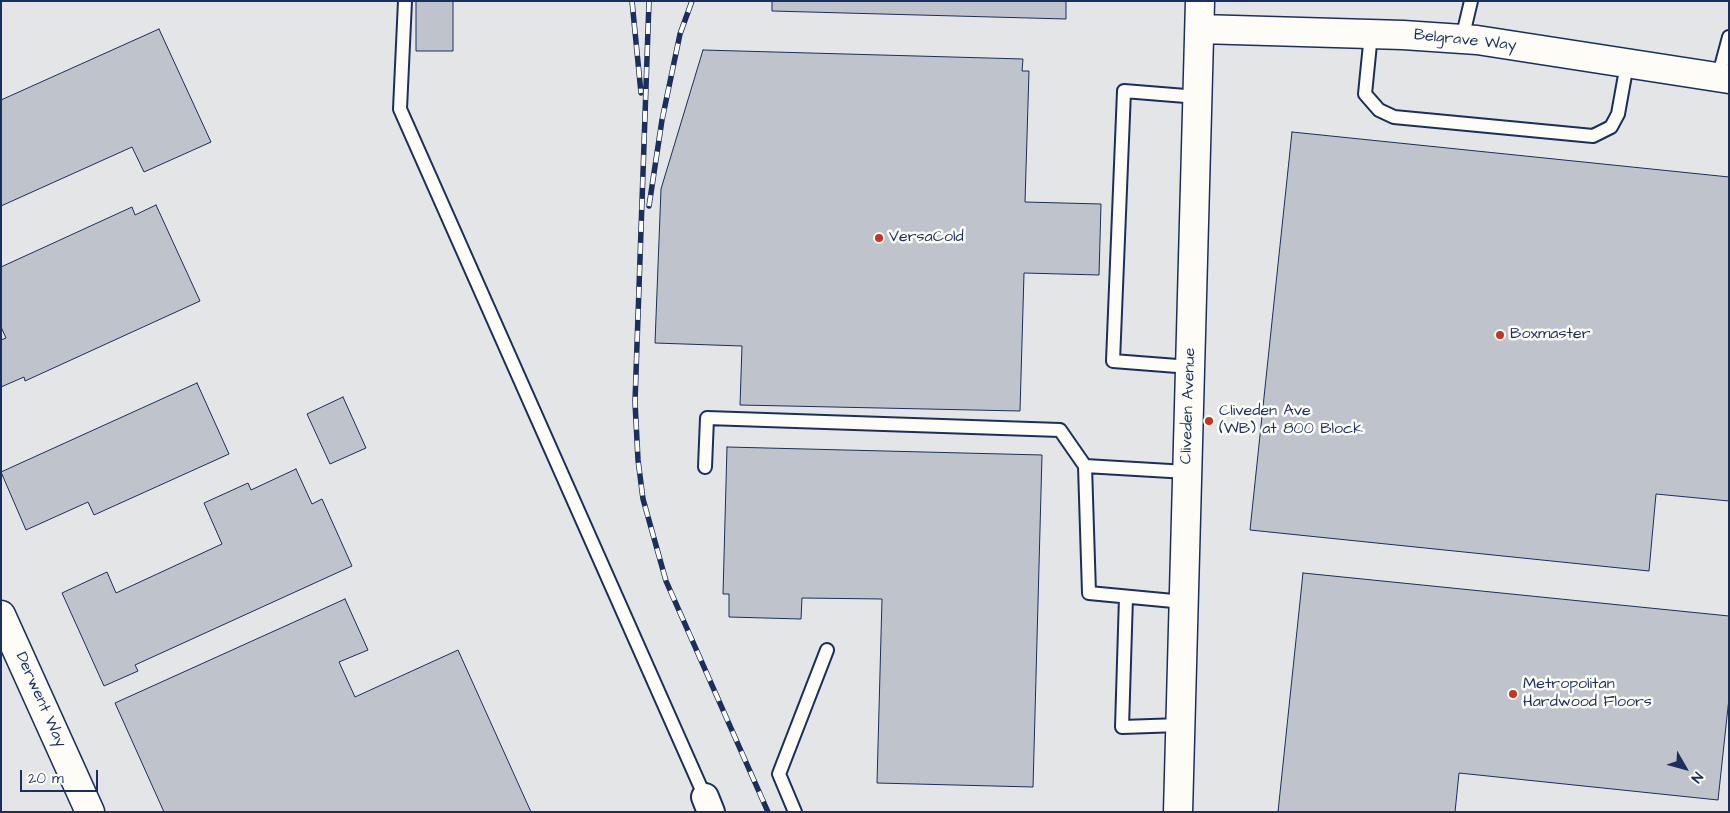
<!DOCTYPE html>
<style>
body{margin:0}
#map{position:relative;width:1730px;height:813px;overflow:hidden;background:#f4f4f1;font-family:"Architects Daughter",sans-serif}
canvas{display:block}
.frame{position:absolute;inset:0;border:2px solid #1b2f5e;pointer-events:none}
.north{position:absolute;left:1660px;top:743px;width:50px;height:50px;-webkit-text-stroke:4px #fdfcf7;paint-order:stroke;rotate:128deg;font-size:14px;font-weight:700;line-height:20px;text-align:center;color:#1b2f5e}
.north::after{content:'';display:block;margin:auto;width:18px;height:22px;background:#1b2f5e;clip-path:polygon(50% 0,100% 100%,50% 72%,0 100%)}
.scale{position:absolute;left:20px;top:770px;width:78px;height:22px;box-sizing:border-box;border:2px solid #1b2f5e;border-top:0;padding-left:6px;font-size:15px;line-height:18px;white-space:nowrap;color:#1b2f5e;-webkit-text-stroke:4px #fdfcf7;paint-order:stroke}
</style>
<div id="map">
<canvas width="1730" height="813"></canvas>
<div class="frame"></div>
<div class="north">N</div>
<div class="scale">20 m</div>
</div>
<script>
const ctx = document.querySelector('canvas').getContext('2d');
ctx.lineJoin = 'round';
function paint(path, color) { ctx.fillStyle = color; ctx.fill(path, 'evenodd'); }
const toPath = rows => new Path2D(rows.map(r => 'M' + r).join(''));
function trace(path, color, width, dash) { ctx.strokeStyle = color; ctx.lineWidth = width; ctx.lineCap = dash ? 'butt' : 'round'; ctx.setLineDash(dash || []); ctx.stroke(path); }
function drawText(font, color, halo, rows, align = 'center') {
  ctx.font = font + ' "Architects Daughter",sans-serif'; ctx.lineWidth = 5; ctx.setLineDash([]); ctx.textBaseline = 'middle'; ctx.strokeStyle = halo; ctx.fillStyle = color; for (const [text, x, y, turn = 0] of rows) {
    ctx.save(); ctx.translate(x, y); ctx.rotate((+turn || 0) * Math.PI / 180); ctx.textAlign = isNaN(turn) ? turn : align; if (halo) ctx.strokeText(text, 0, 0); ctx.fillText(text, 0, 0); ctx.restore();
  }
}
paint(toPath([
 [1,1,1729,1,1729,812,1,812]
]), '#e4e5e6');
const building = toPath([
 [416,1,453,1,453,51,416,51,416,1],
 [772,1,1066,1,1066,19,772,11,772,1],
 [159,29,211,142,144,172,132,147,1,206,1,100,159,29],
 [703,50,1023,59,1022,71,1029,71,1025,202,1101,204,1099,275,1024,273,1020,411,740,405,742,346,655,343,661,189,703,50],
 [1292,132,1729,177,1729,501,1656,494,1649,571,1250,530,1292,132],
 [156,205,200,301,25,381,24,377,1,387,1,340,6,338,1,327,1,267,132,207,135,215,156,205],
 [197,383,229,454,94,515,88,502,26,530,1,472,197,383],
 [343,397,366,448,330,464,307,414,343,397],
 [727,447,1042,455,1033,787,877,783,882,599,802,598,801,619,729,617,729,594,723,594,727,447],
 [296,469,312,504,322,499,352,566,135,665,138,671,104,686,62,593,107,572,116,593,222,544,204,503,248,483,251,490,296,469],
 [1303,573,1729,616,1729,698,1718,800,1459,773,1455,812,1278,812,1303,573],
 [345,599,368,650,339,662,355,697,458,650,531,812,164,812,115,703,345,599]
]);
paint(building, '#bfc3cc');
trace(building, '#1b2f5e', 1);
const service = toPath([
 [405,1,400,109,705,797],
 [1371,34,1365,94,1379,110,1394,117,1593,136,1611,127,1618,114,1627,64],
 [1462,39,1471,1],
 [1718,78,1729,37],
 [1190,367,1113,361,1124,91,1198,97],
 [705,467,707,418,1060,430,1085,466],
 [1126,597,1122,727,1180,725],
 [1184,602,1089,593,1085,466,1187,472],
 [795,812,779,774,827,650]
]);
const minor = toPath([
 [705,797,711,812]
]);
const tertiary = toPath([
 [1200,29,1403,35,1477,40,1729,79],
 [1,615,90,812],
 [1178,812,1200,1]
]);
trace(service, '#1b2f5e', 16);
trace(minor, '#1b2f5e', 30);
trace(tertiary, '#1b2f5e', 31);
trace(service, '#fdfcf7', 12);
trace(minor, '#fdfcf7', 26);
trace(tertiary, '#fdfcf7', 28);
const rail = toPath([
 [632,1,641,93],
 [649,1,635,402,638,460,643,499,666,581,768,812],
 [649,206,662,120,680,34,692,1]
]);
trace(rail, '#1b2f5e', 5.5);
trace(rail, '#fdfcf7', 4, [11]);
for (const [x, y, r, color] of [
 [879,238,5,"#c8321e"],
 [1500,335,5,"#c8321e"],
 [1209,421,5,"#c8321e"],
 [1513,694,5,"#c8321e"]
]) { const dot = new Path2D(); dot.arc(x, y, r, 0, 2 * Math.PI); ctx.fillStyle = color; ctx.fill(dot); trace(dot, '#fdfcf7', 2); }
drawText('16px', '#1b2f5e', '#fdfcf7', [
 ["Belgrave Way",1465,41,6],
 ["Cliveden Avenue",1189,406,-88],
 ["Derwent Way",40,700,66]
]);
drawText('16px', '#1b2f5e', '#fdfcf7', [
 ["VersaCold",889,238],
 ["Boxmaster",1510,335],
 ["Cliveden Ave",1219,412],
 ["(WB) at 800 Block",1219,430],
 ["Metropolitan",1523,685],
 ["Hardwood Floors",1523,703]
], 'left');
</script>
